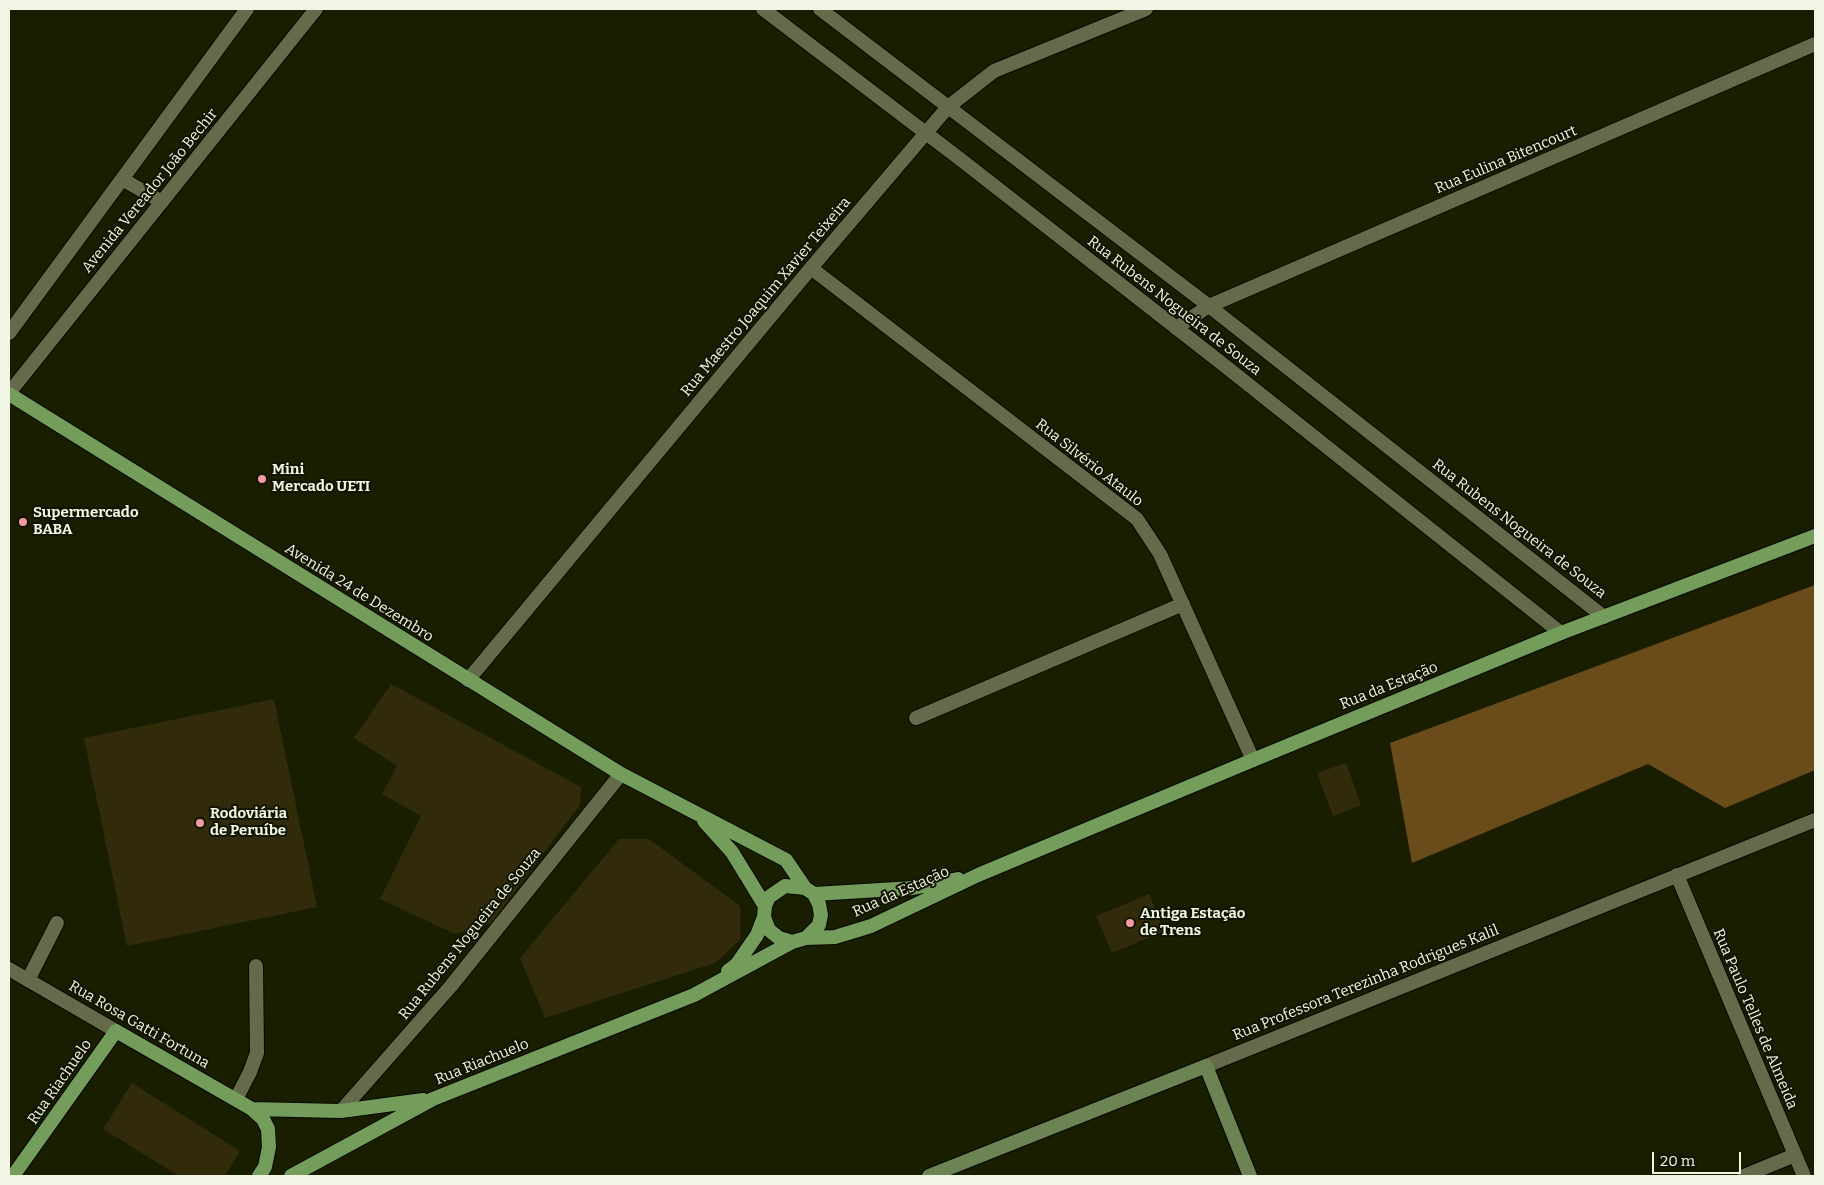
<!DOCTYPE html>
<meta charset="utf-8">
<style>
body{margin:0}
#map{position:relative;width:1824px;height:1185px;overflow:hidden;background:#1a1e01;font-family:Bitter,serif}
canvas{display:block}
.frame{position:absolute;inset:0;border:10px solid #f1f5e3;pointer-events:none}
.scale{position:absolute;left:1652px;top:1152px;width:89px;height:22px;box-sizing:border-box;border:2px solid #f1f5e3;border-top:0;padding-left:6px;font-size:15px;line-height:18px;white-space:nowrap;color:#f1f5e3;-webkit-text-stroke:4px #111400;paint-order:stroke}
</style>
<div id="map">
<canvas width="1824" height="1185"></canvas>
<div class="frame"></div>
<div class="scale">20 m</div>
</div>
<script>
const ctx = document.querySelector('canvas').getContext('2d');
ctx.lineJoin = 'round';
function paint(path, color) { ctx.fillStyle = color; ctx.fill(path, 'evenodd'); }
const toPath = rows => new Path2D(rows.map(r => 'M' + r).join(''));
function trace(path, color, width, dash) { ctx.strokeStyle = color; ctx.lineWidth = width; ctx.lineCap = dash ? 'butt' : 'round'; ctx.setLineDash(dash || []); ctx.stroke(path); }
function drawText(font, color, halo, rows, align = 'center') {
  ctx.font = font + ' Bitter,serif'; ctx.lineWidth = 4; ctx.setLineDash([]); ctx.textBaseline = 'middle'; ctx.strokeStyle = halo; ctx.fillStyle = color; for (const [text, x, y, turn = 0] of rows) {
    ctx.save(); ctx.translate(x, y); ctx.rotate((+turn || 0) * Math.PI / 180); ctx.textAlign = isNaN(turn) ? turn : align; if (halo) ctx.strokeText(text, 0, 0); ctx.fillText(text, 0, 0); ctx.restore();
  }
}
paint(toPath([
 [1815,585,1815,770,1725,808,1648,764,1412,863,1390,743]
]), '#6a4b1a');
paint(toPath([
 [391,684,581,787,580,805,491,923,455,934,380,899,421,816,382,794,397,766,354,738],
 [274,699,317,907,127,946,84,738],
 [1346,763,1361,805,1333,816,1317,773],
 [619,839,649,839,740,906,741,939,715,963,545,1018,520,958],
 [1149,894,1164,931,1112,953,1096,916],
 [132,1083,240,1151,225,1176,179,1176,103,1129]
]), '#322b0b');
const service = toPath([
 [916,718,1183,604],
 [28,980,57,923],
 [236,1099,250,1072,257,1053,256,966]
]);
const minor = toPath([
 [122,179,162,202],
 [811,268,1137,519,1160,554,1253,760],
 [1176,328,1209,306,1815,44],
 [9,333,247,9],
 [9,393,316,9],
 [468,680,811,268,948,107,994,71,1146,9],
 [1677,875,1804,1176],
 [9,969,116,1031],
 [1206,1066,1815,820],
 [1744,1176,1795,1155]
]);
const tertiary = toPath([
 [763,9,960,159,1220,362,1561,633],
 [820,9,1209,306,1604,617],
 [341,1111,451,986,621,774]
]);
const secondary = toPath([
 [929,1176,1206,1066,1250,1176]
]);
const primary = toPath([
 [9,394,621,774,786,860,805,888,814,894,819,904,821,915,819,925,806,938,792,942,779,938,769,930,764,917,765,906,769,897,785,886,805,888],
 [704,821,732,852,765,906],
 [814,894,913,888,958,879],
 [806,938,835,937,871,926,978,875,1253,760,1561,633,1815,536],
 [728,971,737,964,757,935,764,917],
 [252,1109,341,1111,423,1100],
 [13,1176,116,1031,252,1109,263,1119,268,1129,269,1147,265,1167,259,1176],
 [291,1176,433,1099,694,995,792,942]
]);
trace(service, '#050700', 16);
trace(minor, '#050700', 16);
trace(tertiary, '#050700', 16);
trace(secondary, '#050700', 16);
trace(primary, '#050700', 16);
trace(service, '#646a4a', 14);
trace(minor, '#646a4a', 14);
trace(tertiary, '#646a4a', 14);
trace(secondary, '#6c8353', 14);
trace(primary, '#749c5b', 14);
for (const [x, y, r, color] of [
 [262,479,5,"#f49aa2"],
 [23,522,5,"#f49aa2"],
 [200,823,5,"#f49aa2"],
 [1130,923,5,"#f49aa2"]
]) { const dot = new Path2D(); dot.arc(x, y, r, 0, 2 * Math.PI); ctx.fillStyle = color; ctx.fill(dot); trace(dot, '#111400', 2); }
drawText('15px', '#f1f5e3', '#111400', [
 ["Rua Eulina Bitencourt",1506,160,-23],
 ["Avenida Vereador João Bechir",150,191,-51],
 ["Rua Maestro Joaquim Xavier Teixeira",766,297,-50],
 ["Rua Rubens Nogueira de Souza",1174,306,38],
 ["Rua Silvério Ataulo",1089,463,38],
 ["Rua Rubens Nogueira de Souza",1519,529,38],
 ["Avenida 24 de Dezembro",359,593,32],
 ["Rua da Estação",1389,686,-22],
 ["Rua da Estação",901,892,-24],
 ["Rua Rubens Nogueira de Souza",470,934,-51],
 ["Rua Professora Terezinha Rodrigues Kalil",1366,983,-22],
 ["Rua Paulo Telles de Almeida",1755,1019,67],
 ["Rua Rosa Gatti Fortuna",139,1025,30],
 ["Rua Riachuelo",482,1062,-22],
 ["Rua Riachuelo",60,1082,-55]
]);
drawText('bold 15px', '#f1f5e3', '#111400', [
 ["Mini",272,470],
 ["Mercado UETI",272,487],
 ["Supermercado",33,513],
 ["BABA",33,530],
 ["Rodoviária",210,814],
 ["de Peruíbe",210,831],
 ["Antiga Estação",1140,914],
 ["de Trens",1140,931]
], 'left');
</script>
